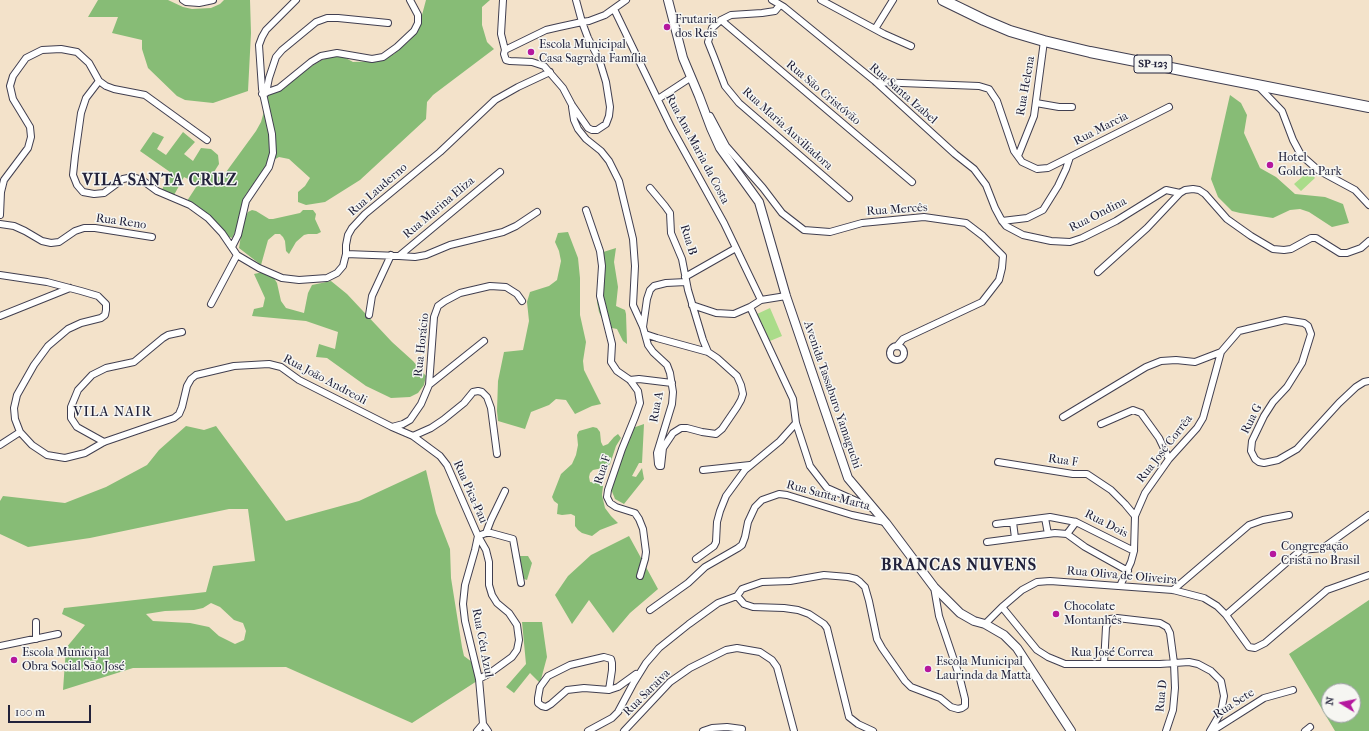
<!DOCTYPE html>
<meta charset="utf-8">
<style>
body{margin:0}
#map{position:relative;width:1369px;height:731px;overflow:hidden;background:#f3e2ca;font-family:"IM FELL French Canon",serif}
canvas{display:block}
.north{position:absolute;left:1321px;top:683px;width:40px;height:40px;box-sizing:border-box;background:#f6f6f2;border:1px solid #a1a1a9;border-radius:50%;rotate:280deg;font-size:11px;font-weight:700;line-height:16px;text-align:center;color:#22223b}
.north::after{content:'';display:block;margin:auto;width:14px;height:18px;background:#b5179e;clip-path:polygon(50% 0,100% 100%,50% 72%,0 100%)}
.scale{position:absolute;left:8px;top:705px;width:83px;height:18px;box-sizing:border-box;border:2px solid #22223b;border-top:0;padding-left:5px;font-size:12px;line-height:14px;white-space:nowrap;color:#22223b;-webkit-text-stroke:3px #f6f6f2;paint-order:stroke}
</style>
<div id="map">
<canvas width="1369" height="731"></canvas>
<div class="north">N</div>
<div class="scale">100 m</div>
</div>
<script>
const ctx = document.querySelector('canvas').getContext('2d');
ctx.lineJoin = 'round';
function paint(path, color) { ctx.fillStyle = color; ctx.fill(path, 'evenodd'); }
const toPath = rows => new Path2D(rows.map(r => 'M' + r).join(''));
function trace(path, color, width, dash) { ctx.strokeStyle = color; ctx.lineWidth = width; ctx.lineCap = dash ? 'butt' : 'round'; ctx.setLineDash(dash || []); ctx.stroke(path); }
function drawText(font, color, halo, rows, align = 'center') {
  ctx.font = font + ' "IM FELL French Canon",serif'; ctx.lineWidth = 3; ctx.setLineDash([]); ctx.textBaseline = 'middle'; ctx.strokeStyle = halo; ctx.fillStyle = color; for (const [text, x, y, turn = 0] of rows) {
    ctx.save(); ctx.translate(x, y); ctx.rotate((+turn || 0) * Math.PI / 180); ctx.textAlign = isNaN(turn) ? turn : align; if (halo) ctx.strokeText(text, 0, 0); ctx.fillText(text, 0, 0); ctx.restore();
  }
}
paint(toPath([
 [1309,171,1315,178,1301,191,1294,184],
 [770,308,782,336,770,341,757,314]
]), '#aadc8a');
paint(toPath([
 [98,0,168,0,183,7,192,9,211,8,220,4,224,0,250,0,251,33,248,91,213,103,185,100,177,96,148,68,142,49,142,40,112,33,118,17,88,17],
 [426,0,490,0,482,7,482,25,487,42,494,49,433,95,427,102,426,119,360,180,325,202,306,205,298,202,298,192,305,186,310,178,289,159,279,157,268,163,244,197,237,228,232,238,224,235,187,201,198,184,184,177,174,195,161,192,170,172,140,151,153,132,164,137,157,149,166,155,183,132,195,142,184,154,193,161,201,148,211,149,218,155,219,164,214,172,221,179,256,131,261,122,269,94,286,87,296,77,312,66,322,60,331,57,340,55,353,62,380,61,394,54,409,41,418,30],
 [1230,95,1241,103,1247,115,1244,133,1260,168,1276,177,1295,194,1325,197,1343,204,1349,223,1332,227,1309,212,1300,209,1290,210,1273,218,1240,213,1232,211,1218,197,1211,179],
 [252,210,256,211,269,219,273,219,300,213,303,210,313,210,316,214,315,219,321,232,317,234,308,234,304,235,296,242,289,254,286,251,285,241,283,237,280,234,275,234,268,240,261,265,239,248,242,229,246,216,248,212],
 [568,232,578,258,580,278,580,315,586,342,583,361,584,370,601,404,592,406,575,414,566,400,556,399,549,405,531,412,525,429,498,421,497,411,498,381,504,352,523,350,529,321,527,302,530,292,549,286,557,280,561,261,559,251,555,242,558,233],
 [616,248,614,262,618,287,616,306,625,310,626,314,627,344,623,341,617,329,612,328,608,333,607,329,599,312,597,302,599,267,597,254],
 [263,272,272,275,277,283,281,301,286,308,304,313,308,293,312,285,331,281,347,294,392,342,413,361,426,376,424,385,418,393,410,397,391,398,366,386,327,358,316,357,319,344,335,349,338,332,306,321,252,316,254,309,263,307,265,298,254,274],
 [644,424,642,463,639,463,632,476,636,477,642,468,644,479,624,504,615,499,611,489,627,430],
 [186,426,204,430,216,426,286,521,359,501,426,470,436,513,450,549,451,578,462,647,464,656,472,662,477,681,412,723,286,667,133,668,63,690,66,648,85,625,62,614,64,608,206,592,213,566,255,561,248,509,229,509,90,538,28,547,0,534,0,501,3,496,65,503,106,487,147,465,159,450],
 [211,603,220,607,234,620,243,623,246,631,244,640,235,644,219,636,209,627,190,623,153,621,146,614,165,611,194,610,203,608],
 [593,427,597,428,600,432,601,442,603,446,608,444,614,437,618,434,621,438,616,446,610,464,607,467,593,470,590,473,589,477,590,482,599,483,603,486,602,495,605,508,611,516,618,523,600,530,592,536,582,533,578,530,575,526,575,516,571,514,562,515,557,514,558,504,554,501,552,497,561,474,572,464,576,455,578,445,577,435,579,431],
 [629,536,658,589,630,613,613,633,589,600,572,624,555,595,568,576,591,555],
 [512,556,528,556,532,563,527,580,518,577],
 [1369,600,1369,731,1335,731,1289,654],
 [1329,691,1353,691,1353,715,1329,715],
 [522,622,542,622,547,657,540,683,530,673,514,693,506,687,526,664]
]), '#87bc76');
const minor = toPath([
 [183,0,186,2,199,3,213,0],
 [503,0,501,34,505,50],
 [576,0,582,22,588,38,599,59,606,82,610,107,609,116,606,124,597,130,592,130,588,128,572,105,563,88,544,66,532,62,510,61,506,60,504,54,505,50,546,30,559,27,582,22,589,21,605,15,626,0],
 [772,0,784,7,876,82,955,154,974,169,986,185,995,208,1002,221,1006,226,1023,235,1051,241,1070,242,1082,238,1116,221,1166,190,1180,193],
 [821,0,884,34,911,46],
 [780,5,775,11,762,13,731,15,721,20,712,28,708,42,714,57,725,86,739,103,849,198],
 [614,9,671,127,724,223,761,300],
 [721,20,912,182],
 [875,29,893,0],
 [99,81,106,86,114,89,145,95,207,140],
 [876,82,979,86,989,89,997,101,1014,151,1022,162,1037,169,1048,168,1070,157],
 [1258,86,1282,111,1293,140,1301,155,1318,170,1355,190,1369,205],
 [266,93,269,78,276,57,282,50,316,22,327,18,338,18,388,23],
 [262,94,279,88,311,62,321,56,337,53,372,59,383,57,397,47,414,31,418,23,418,15,410,0],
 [658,99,690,78],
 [1036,103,1059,107,1072,107],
 [572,107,574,120,578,129,586,139,601,151,609,161,619,181,633,239,635,266,633,305,643,327,648,345,653,352,667,365,670,373,673,392,672,404,657,453,658,464,659,466,661,466],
 [710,116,726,146,763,188,782,213,804,230,830,232,862,223,924,217,966,223,983,236,1003,256,1002,268,999,280,982,302,903,339,897,346],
 [1018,156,1034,116,1044,41],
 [650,188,665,206,670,213,671,233,682,259,688,290,703,340,708,352],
 [586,210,600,251,602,266,600,296,612,344,611,362,617,371,630,380,638,391,640,403,635,417,622,449,608,490,607,497,610,503,616,507,635,513,639,519,643,529,646,552,645,559,640,576],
 [0,215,1,192,4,180,28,148,31,137,30,127,13,99,10,86,13,76,26,58,42,50,61,49,77,52,89,63,99,81,86,98,81,113,75,156,73,175,77,185,83,192,94,194,104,193,123,179,133,177,142,180,157,191,190,205,208,218,222,233,237,255,259,268,282,278,299,280,327,278,337,273,343,266,346,254,346,245,348,235,352,228,365,214,440,152,495,100,518,87,550,72],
 [1002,221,1027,218,1043,210,1058,186,1066,169,1070,157,1169,107],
 [0,224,14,226,25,231,42,241,51,243,59,242,75,231,84,228,95,228,152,237],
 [232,247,238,235,246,201,269,167,273,153,272,134,262,89,259,45,262,37,266,30,296,0],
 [346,254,399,256,500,172],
 [399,256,415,257,426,255,450,245,503,232,516,226,537,212],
 [1098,272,1147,228,1180,193,1185,190,1193,189,1199,190,1205,194,1227,219,1251,236,1273,249,1284,250,1291,249,1311,238,1316,238,1340,253,1347,253,1361,248,1369,241],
 [0,275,47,282,81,291,98,296,106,304,106,310,105,315,101,318,81,323,68,329,48,346,34,365,17,395,14,408,15,419,20,432,32,445,47,455,65,458,85,453,104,442,174,418,179,414,182,407,187,386,191,379,196,375,234,366,269,364,281,367,299,380,392,427,413,436,440,456,447,465,478,536,486,550,489,562,489,585,492,595,497,603,509,613,517,625,519,640,517,650,512,657,490,673,479,679],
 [685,277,736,248],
 [211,304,237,255],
 [692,305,716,313,734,314,750,307,761,300,786,296],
 [750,307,793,399,796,423,810,466,827,488,872,508],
 [369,315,372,296,391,255],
 [0,316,70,288],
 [643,327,647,299,650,290,654,286,666,283,686,282],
 [645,334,657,338,708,352,717,358,737,376,741,385,743,394,741,400,737,407,722,429,716,434,702,432,687,428,681,428,673,433,663,448,661,466],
 '890 353a7 7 0 1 1 14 0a7 7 0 1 1-14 0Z',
 [630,380,639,379,672,383],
 [429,385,434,317,438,306,445,301,460,293,490,286,506,287,517,294,522,301],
 [1063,417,1146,367,1161,361,1176,360,1195,362,1221,352],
 [1101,424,1133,410,1141,413,1159,438,1169,459],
 [392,427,403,424,410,420,421,404,429,385,484,341],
 [413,436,431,428,443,420,464,403,473,392,478,391,482,392,487,397,491,408,497,454],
 [104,442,77,427,71,418,71,407,78,390,92,375,106,368,134,362,163,338,168,335,182,332],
 [0,445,20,432],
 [998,462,1073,474,1087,474,1111,490,1125,504,1135,516],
 [703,470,750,465],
 [1045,518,1048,534],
 [1013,522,1015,538],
 [996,524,1050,517,1076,522,1134,551],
 [486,533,491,520,505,491],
 [1067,534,1076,522],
 [478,536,475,550,465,585,463,604,465,621,479,679,483,724,488,731],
 [478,536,486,533,491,533,513,539,521,583],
 [987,542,1055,533,1067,534,1085,547,1128,571],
 [696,559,714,546,716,542,717,522,720,511,726,496,745,470,780,441,796,423],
 [1120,586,1131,562,1134,551,1135,516,1145,493,1169,459,1197,428,1203,418,1221,352,1239,331,1285,320,1304,323,1308,326,1311,334,1302,363,1287,387,1273,402,1264,416,1252,441,1251,451,1255,459,1259,462,1264,463,1278,460,1297,449,1339,403,1356,387,1364,382,1369,381],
 [1173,590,1249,525,1263,520,1289,515],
 [737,596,744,604,753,607,784,608,798,610,809,614,824,624,827,628,849,717,858,724,873,731],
 [1002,607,1037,650,1048,657,1065,664,1160,664,1189,662,1198,664,1211,671,1221,681,1224,696,1221,712,1210,731],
 [650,610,688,583,705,567,738,548,742,545,745,537,748,522,755,507,762,500,779,494,787,495,852,515,885,522],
 [1226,615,1301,550,1323,548,1369,515],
 [985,624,1002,607,1022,590,1037,582,1050,581,1173,590,1204,598,1217,606,1226,615,1249,647,1255,648,1265,643,1327,590,1369,575],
 [36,639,36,622],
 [0,646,58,634],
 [1104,664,1106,627,1110,619,1117,618,1160,623,1167,627,1170,633,1174,663,1175,688,1173,710,1166,731],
 [609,690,612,670,612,663,611,659,604,657,570,665,548,676,540,687,538,698,538,703,542,706,546,707,551,704,567,690,584,688,609,690,618,687,636,674],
 [477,731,483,724],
 [588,731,612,718,618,712,633,684,646,663,659,648,689,624,718,603,737,596,742,589,762,582,790,581,824,575,848,577,856,579,860,582,865,587,869,601,877,639,882,648,905,681,911,687,940,698,951,707,958,709,962,708,965,706,965,699,959,675,939,616,934,587],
 [624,731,670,682,690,668,726,650,737,648,760,652,772,660,777,667,794,731],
 [703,731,712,728,727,727,742,729],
 [1212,731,1264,698,1293,690],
 [1305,731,1310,727]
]);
const tertiary = toPath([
 [668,0,683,58,699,96,711,128,720,148,759,202,786,296,848,478,886,523,934,587,960,613,974,621,985,624,1004,635,1017,648,1071,731]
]);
const primary = toPath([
 [943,0,984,20,1010,31,1044,41,1090,52,1369,107]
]);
trace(minor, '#413f50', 8);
trace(tertiary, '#413f50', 10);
trace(primary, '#413f50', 12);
trace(minor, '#fff', 6);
trace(tertiary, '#fff', 8);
trace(primary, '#fff', 10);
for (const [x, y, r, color] of [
 [667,27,4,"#b5179e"],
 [531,52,4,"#b5179e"],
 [1270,165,4,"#b5179e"],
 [1273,554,4,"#b5179e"],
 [1056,614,4,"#b5179e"],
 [14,660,4,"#b5179e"],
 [928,669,4,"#b5179e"]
]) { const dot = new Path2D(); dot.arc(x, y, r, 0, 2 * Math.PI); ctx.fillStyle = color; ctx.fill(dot); trace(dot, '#f6f6f2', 1.5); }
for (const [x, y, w] of [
 [1153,64,38]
]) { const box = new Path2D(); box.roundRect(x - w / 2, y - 9, w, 18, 3); ctx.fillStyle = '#f6f6f2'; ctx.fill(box); trace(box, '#22223b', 1); }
drawText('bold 11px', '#22223b', null, [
 ["SP-123",1153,64]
]);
drawText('12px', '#22223b', '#f6f6f2', [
 ["Frutaria",675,20],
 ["dos Reis",675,34],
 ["Escola Municipal",539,45],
 ["Casa Sagrada Família",539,59],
 ["Hotel",1278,158],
 ["Golden Park",1278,172],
 ["Congregação",1281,547],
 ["Cristã no Brasil",1281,561],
 ["Chocolate",1064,607],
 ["Montanhês",1064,621],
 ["Escola Municipal",22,653],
 ["Obra Social São José",22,667],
 ["Escola Municipal",936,662],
 ["Laurinda da Matta",936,676]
], 'left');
drawText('12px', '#22223b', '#f6f6f2', [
 ["Rua Helena",1026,86,-80],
 ["Rua São Cristóvão",823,93,40],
 ["Rua Santa Izabel",903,94,41],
 ["Rua Maria Auxiliadora",787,129,42],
 ["Rua Marcia",1101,129,-27],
 ["Rua Ana Maria da Costa",697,149,62],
 ["Rua Lauderno",378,190,-41],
 ["Rua Marina Eliza",439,208,-40],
 ["Rua Mercês",897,210,-4],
 ["Rua Ondina",1098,215,-27],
 ["Rua Reno",121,222,8],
 ["Rua B",688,240,73],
 ["Rua Horácio",422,345,-84],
 ["Rua João Andreoli",325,380,28],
 ["Avenida Tassaburo Yamaguchi",832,395,71],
 ["Rua A",657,407,-79],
 ["Rua G",1252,419,-63],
 ["Rua José Corrêa",1165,449,-52],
 ["Rua F",1063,461,8],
 ["Rua F",603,470,-72],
 ["Rua Pica-Pau",470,492,66],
 ["Rua Santa Marta",828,496,15],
 ["Rua Dois",1106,524,27],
 ["Rua Oliva de Oliveira",1122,576,5],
 ["Rua Céu Azul",482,643,79],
 ["Rua José Correa",1112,653],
 ["Rua Saraiva",647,693,-45],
 ["Rua D",1162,696,-84],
 ["Rua Sete",1234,704,-32]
]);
ctx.letterSpacing = '1px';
drawText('14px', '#22223b', '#f6f6f2', [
 ["VILA NAIR",113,413]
]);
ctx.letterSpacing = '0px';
ctx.letterSpacing = '1px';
drawText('bold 16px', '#22223b', '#f6f6f2', [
 ["VILA SANTA CRUZ",160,181],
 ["BRANCAS NUVENS",959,566]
]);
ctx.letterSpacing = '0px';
</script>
